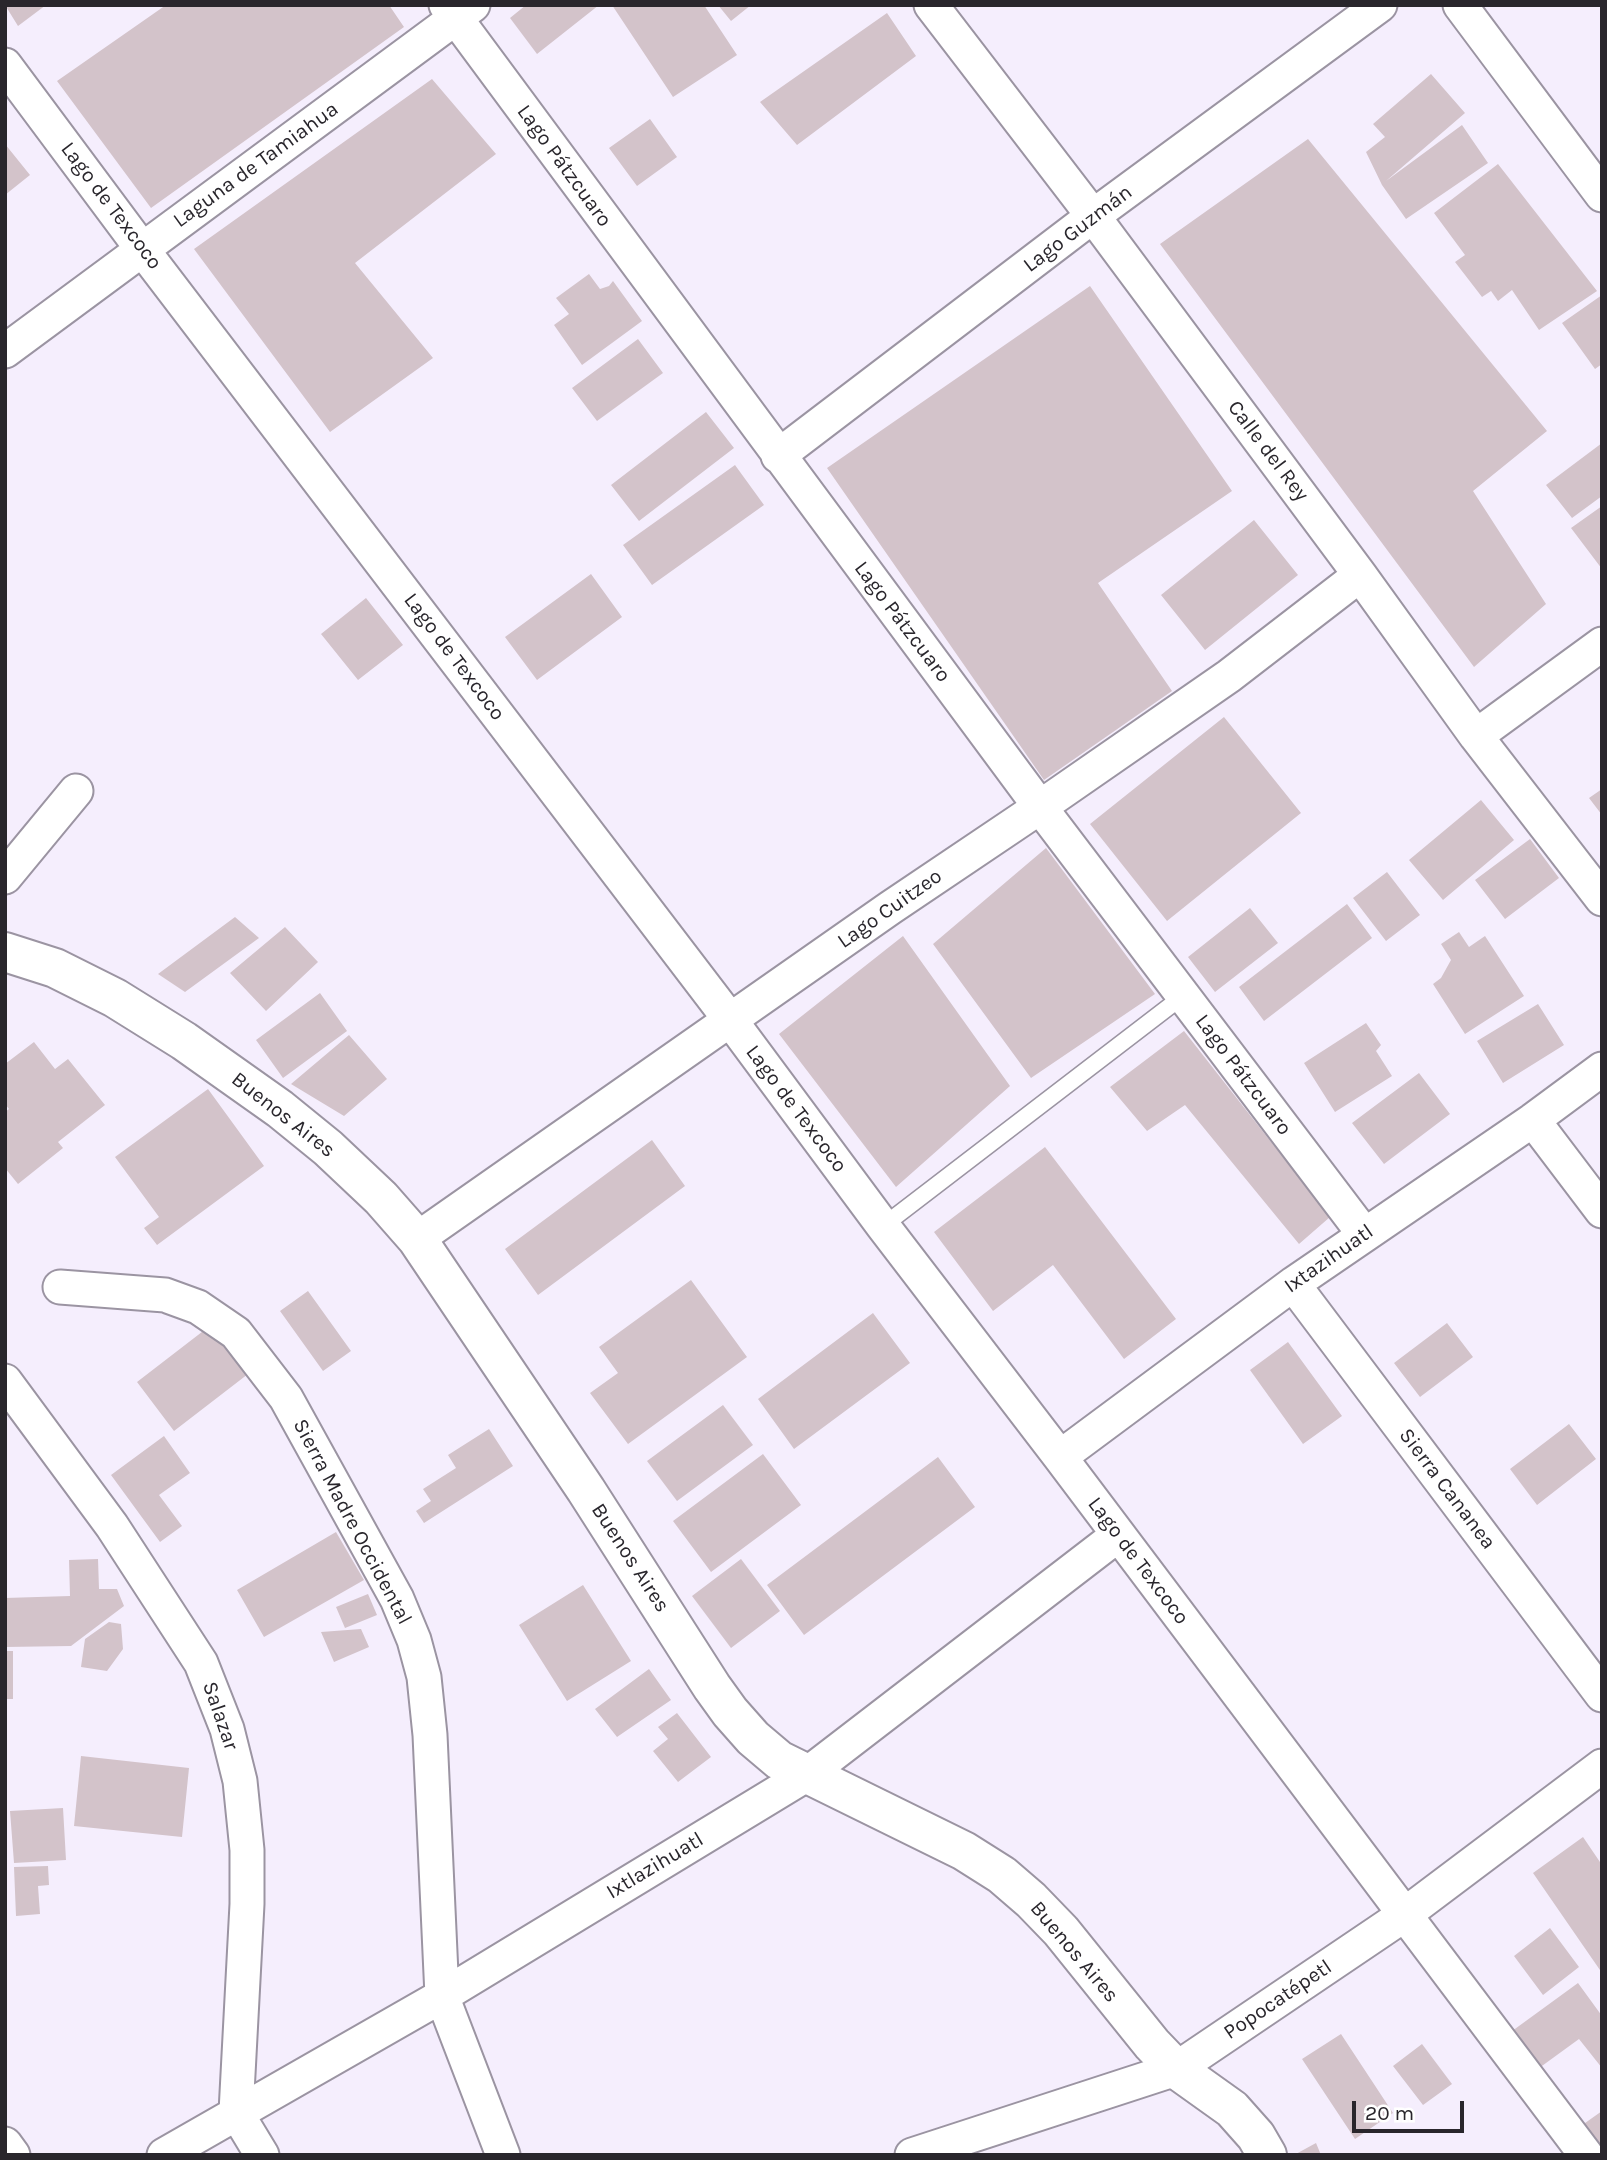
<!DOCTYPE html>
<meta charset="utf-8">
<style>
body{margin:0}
#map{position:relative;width:1607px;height:2160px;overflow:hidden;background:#f5eefd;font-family:Karla,sans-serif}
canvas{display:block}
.frame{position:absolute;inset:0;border:7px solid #29262c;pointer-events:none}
.scale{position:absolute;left:1352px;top:2101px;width:112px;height:32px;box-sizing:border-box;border:4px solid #29262c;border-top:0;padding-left:9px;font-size:21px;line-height:24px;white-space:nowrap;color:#29262c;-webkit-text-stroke:5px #fff;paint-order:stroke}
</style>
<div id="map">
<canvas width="1607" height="2160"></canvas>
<div class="frame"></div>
<div class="scale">20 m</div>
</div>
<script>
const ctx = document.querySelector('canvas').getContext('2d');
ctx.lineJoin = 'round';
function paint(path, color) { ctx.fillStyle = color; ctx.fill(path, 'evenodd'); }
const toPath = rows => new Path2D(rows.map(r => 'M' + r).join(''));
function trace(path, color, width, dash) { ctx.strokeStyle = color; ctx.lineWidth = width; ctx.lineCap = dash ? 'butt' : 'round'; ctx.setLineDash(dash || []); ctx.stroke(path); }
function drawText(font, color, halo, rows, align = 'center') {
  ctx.font = font + ' Karla,sans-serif'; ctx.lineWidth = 6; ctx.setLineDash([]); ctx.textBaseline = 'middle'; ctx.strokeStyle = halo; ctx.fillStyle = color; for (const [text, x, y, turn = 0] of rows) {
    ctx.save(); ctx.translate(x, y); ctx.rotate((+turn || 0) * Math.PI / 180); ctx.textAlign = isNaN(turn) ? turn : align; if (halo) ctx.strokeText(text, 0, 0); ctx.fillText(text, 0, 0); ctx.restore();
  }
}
paint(toPath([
 [5,5,46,5,18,26],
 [166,5,389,5,404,27,151,208,57,81],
 [526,5,599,5,537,54,510,18],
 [612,5,704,5,737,55,673,97],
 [718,5,751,5,731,21],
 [887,13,916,56,797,145,760,102],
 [1431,74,1465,113,1386,181,1462,125,1488,163,1406,219,1382,185,1366,152,1385,137,1373,124],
 [432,79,496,154,355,263,433,358,330,432,194,249],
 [650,119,677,157,637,186,609,148],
 [1308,139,1547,431,1473,491,1546,604,1474,667,1160,244],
 [5,144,30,175,5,195],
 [1498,164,1597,291,1539,330,1512,290,1498,301,1491,291,1482,297,1455,262,1465,255,1434,213],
 [589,274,600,289,609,286,613,281,642,321,582,365,554,325,569,314,556,298],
 [1090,286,1232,491,1098,583,1172,691,1044,780,827,468],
 [1602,295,1602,364,1595,369,1562,323],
 [638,339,663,373,597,421,572,388],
 [706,412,734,448,639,521,611,485],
 [1602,443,1602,496,1572,518,1546,485],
 [735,465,764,505,652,585,623,545],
 [1602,506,1602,569,1571,528],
 [1254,520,1298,575,1205,650,1161,595],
 [591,574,622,617,537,680,505,637],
 [366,598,403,645,358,680,321,634],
 [1224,717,1301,813,1167,921,1090,824],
 [1602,789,1602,815,1589,798],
 [1481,800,1514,840,1443,900,1409,860],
 [1530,839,1559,878,1505,919,1475,880],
 [1046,848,1155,994,1031,1078,933,944],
 [1387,872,1420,915,1386,941,1353,898],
 [1347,904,1372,938,1264,1021,1239,987],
 [1250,908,1278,943,1215,992,1188,957],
 [235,917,259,938,185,992,158,974],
 [285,927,318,962,266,1011,230,973],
 [1459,932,1469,947,1485,936,1524,996,1465,1034,1433,984,1441,978,1451,960,1441,944],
 [903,936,1010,1086,896,1187,779,1034],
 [320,993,347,1031,283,1078,256,1040],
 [1538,1004,1564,1045,1503,1083,1477,1041],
 [1366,1023,1381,1045,1376,1051,1392,1076,1335,1112,1304,1063],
 [1184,1031,1330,1217,1299,1244,1185,1105,1147,1131,1110,1087],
 [349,1035,387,1079,344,1116,291,1084],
 [34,1042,55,1069,68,1059,105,1105,58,1142,63,1148,18,1184,5,1168,5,1112,9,1109,5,1104,5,1064],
 [1419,1073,1450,1114,1384,1164,1352,1123],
 [208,1089,264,1166,157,1245,144,1228,159,1217,115,1157],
 [652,1140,685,1186,538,1295,505,1249],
 [1045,1147,1176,1319,1124,1359,1053,1265,993,1311,934,1232],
 [691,1280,747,1357,628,1444,590,1393,618,1373,599,1347],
 [308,1291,351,1351,323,1371,280,1311],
 [873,1313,910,1363,794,1449,758,1399],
 [1447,1323,1473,1357,1420,1397,1394,1363],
 [211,1325,248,1374,174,1431,137,1382],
 [1288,1342,1342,1416,1303,1444,1250,1370],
 [723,1405,753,1445,677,1501,647,1461],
 [1569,1424,1596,1459,1537,1505,1510,1469],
 [489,1429,513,1466,424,1523,416,1511,431,1501,423,1489,456,1468,448,1455],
 [164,1436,190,1473,159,1495,182,1526,160,1542,111,1475],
 [763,1454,801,1505,711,1572,673,1521],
 [938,1457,975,1507,804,1635,767,1585],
 [336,1532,364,1580,264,1637,237,1590],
 [98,1559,99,1589,117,1589,124,1606,71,1646,5,1647,5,1598,70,1596,69,1560],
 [741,1559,780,1611,731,1648,692,1596],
 [583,1585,631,1661,567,1701,519,1625],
 [368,1594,377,1615,345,1628,336,1607],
 [109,1622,121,1624,123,1649,107,1671,81,1667,85,1639],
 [361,1629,369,1647,334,1662,321,1632],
 [5,1651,13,1651,13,1699,5,1699],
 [649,1669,671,1700,617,1737,595,1709],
 [677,1713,711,1757,678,1782,653,1751,668,1739,658,1727],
 [81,1756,189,1768,182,1837,74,1826],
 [63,1808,66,1860,14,1863,10,1811],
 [1583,1837,1602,1865,1602,1973,1533,1873],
 [48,1866,49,1885,38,1886,40,1914,16,1916,14,1867],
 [1550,1928,1579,1967,1543,1995,1514,1956],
 [1578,1983,1602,2016,1602,2068,1579,2039,1535,2071,1508,2034],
 [1341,2034,1393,2113,1355,2139,1302,2059],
 [1422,2044,1452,2084,1423,2105,1393,2066],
 [1602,2111,1602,2155,1578,2128],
 [1316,2143,1321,2155,1294,2155]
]), '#d3c3ca');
const service = toPath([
 [883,1226,1183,996]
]);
const minor = toPath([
 [446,5,1040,807,1364,1234],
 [931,5,1093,216,1360,575,1476,736,1602,899],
 [1460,5,1602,195],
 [5,65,142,249,731,1021,883,1226,1060,1457,1586,2155],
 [5,351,473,5],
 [778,456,1093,216,1380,5],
 [1476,736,1602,644],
 [5,877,76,791],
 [1533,1120,1602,1211],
 [417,1239,890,908,1040,807,1229,676,1360,575],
 [1293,1284,1602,1695],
 [60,1287,165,1295,198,1307,236,1333,286,1398,397,1599,414,1640,424,1677,430,1735,442,1996,503,2155],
 [5,1381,112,1526,201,1663,227,1729,240,1781,247,1850,247,1904,236,2112,262,2155],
 [1060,1457,1293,1284,1533,1120,1602,1069],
 [5,2144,13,2155],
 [164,2155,442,1996,806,1775,1118,1535],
 [912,2155,1176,2069,1404,1915,1602,1766]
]);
const tertiary = toPath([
 [5,952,55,968,115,998,184,1041,280,1109,328,1148,381,1198,417,1239,586,1490,712,1687,730,1712,753,1738,779,1760,964,1851,1002,1875,1031,1900,1061,1931,1152,2044,1176,2069,1232,2109,1256,2136,1267,2155]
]);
trace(service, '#9b94a2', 19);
trace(minor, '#9b94a2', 37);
trace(tertiary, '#9b94a2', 42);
trace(service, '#fff', 16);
trace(minor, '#fff', 33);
trace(tertiary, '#fff', 38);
drawText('21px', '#29262c', '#fff', [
 ["Laguna de Tamiahua",256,165,-36],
 ["Lago Pátzcuaro",564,166,54],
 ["Lago de Texcoco",111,206,53],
 ["Lago Guzmán",1078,229,-37],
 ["Calle del Rey",1268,451,53],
 ["Lago Pátzcuaro",902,622,53],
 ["Lago de Texcoco",454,657,53],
 ["Lago Cuitzeo",890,909,-35],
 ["Lago Pátzcuaro",1243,1075,53],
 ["Lago de Texcoco",796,1109,53],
 ["Buenos Aires",283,1115,38],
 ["Ixtazihuatl",1329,1259,-35],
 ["Sierra Cananea",1447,1489,53],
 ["Sierra Madre Occidental",352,1522,62],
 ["Buenos Aires",630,1558,57],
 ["Lago de Texcoco",1138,1561,53],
 ["Salazar",220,1716,71],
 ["Ixtlazihuatl",655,1866,-31],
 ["Buenos Aires",1074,1952,50],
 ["Popocatépetl",1278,2000,-34]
]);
</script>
